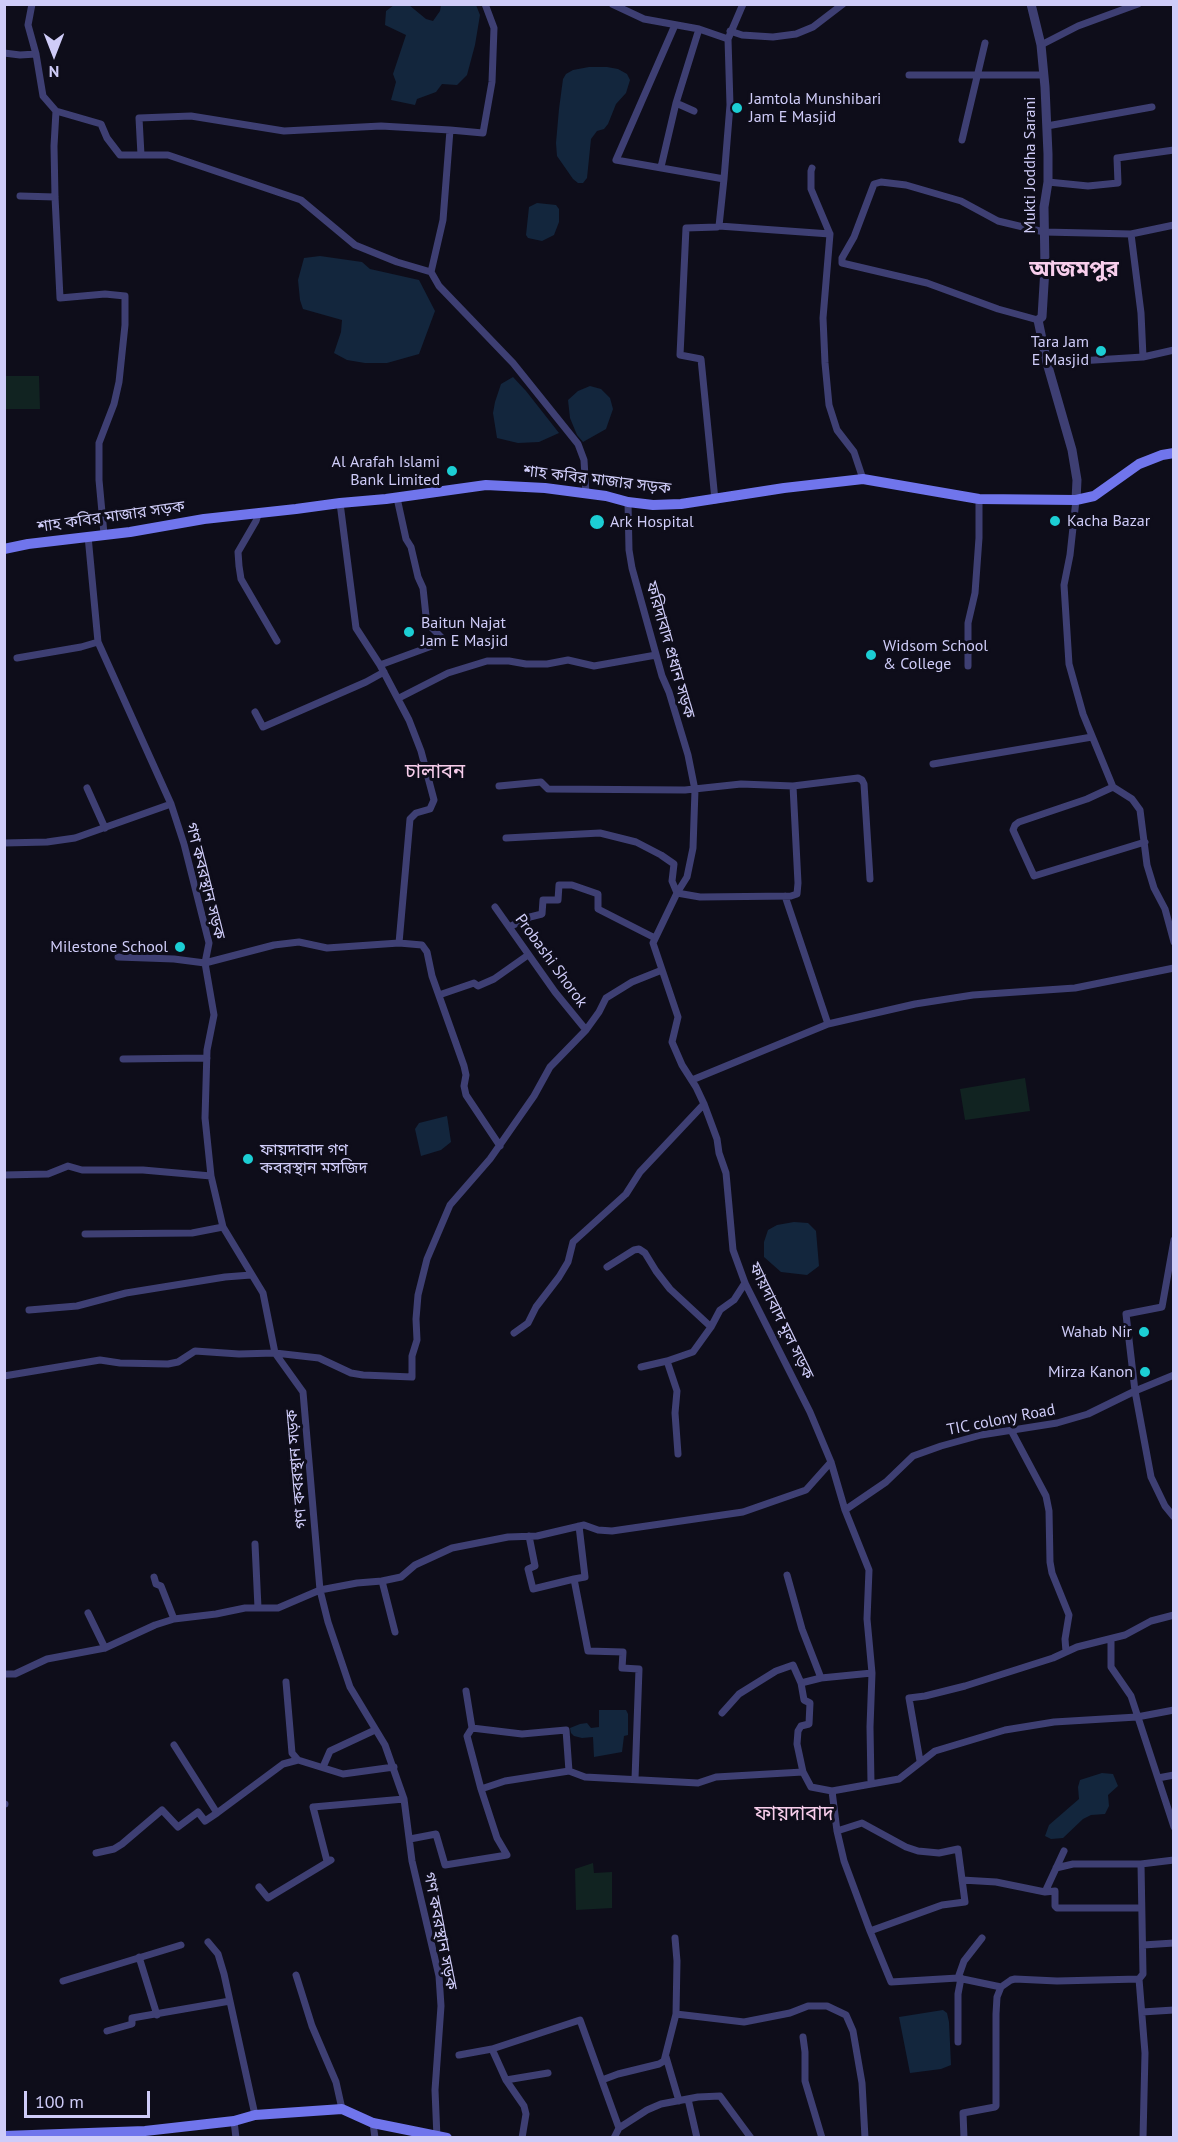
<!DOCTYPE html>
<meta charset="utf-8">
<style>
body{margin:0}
#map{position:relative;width:1178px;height:2142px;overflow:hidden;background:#0e0d1a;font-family:"PT Sans",sans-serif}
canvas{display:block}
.frame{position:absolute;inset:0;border:6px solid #cfccf8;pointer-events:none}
.north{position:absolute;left:24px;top:24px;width:60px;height:60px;-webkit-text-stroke:4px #0e0d1a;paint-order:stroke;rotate:180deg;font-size:16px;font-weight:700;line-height:24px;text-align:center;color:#cfccf8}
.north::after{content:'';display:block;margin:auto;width:21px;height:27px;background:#cfccf8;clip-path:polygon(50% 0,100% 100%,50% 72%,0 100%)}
.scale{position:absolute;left:24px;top:2091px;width:126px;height:27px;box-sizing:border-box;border:3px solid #cfccf8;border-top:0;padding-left:8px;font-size:18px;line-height:21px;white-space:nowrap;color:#cfccf8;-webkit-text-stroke:4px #0e0d1a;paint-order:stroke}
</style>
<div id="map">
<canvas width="1178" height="2142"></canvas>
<div class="frame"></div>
<div class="north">N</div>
<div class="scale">100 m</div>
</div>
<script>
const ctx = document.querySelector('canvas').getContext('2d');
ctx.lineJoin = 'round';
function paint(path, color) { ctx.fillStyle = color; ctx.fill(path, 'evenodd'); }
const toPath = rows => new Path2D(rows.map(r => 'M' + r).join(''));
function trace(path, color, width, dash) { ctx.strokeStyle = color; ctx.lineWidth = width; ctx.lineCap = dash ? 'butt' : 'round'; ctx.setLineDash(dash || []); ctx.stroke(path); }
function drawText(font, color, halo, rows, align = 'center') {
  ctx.font = font + ' "PT Sans","Noto Sans Bengali",sans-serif'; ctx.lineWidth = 6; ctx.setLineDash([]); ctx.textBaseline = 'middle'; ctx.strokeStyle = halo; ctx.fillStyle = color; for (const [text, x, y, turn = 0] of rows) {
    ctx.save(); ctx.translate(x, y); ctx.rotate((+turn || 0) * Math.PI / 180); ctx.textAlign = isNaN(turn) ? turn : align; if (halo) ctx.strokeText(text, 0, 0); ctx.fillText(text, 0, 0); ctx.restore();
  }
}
paint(toPath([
 [5,376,39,376,40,409,5,409],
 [1025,1078,1030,1111,965,1120,960,1089],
 [593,1863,594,1873,612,1872,612,1908,576,1910,575,1869]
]), '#112321');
paint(toPath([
 [394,5,409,5,426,19,433,21,440,11,441,5,476,5,480,15,475,45,467,75,457,85,442,84,436,92,417,99,415,105,391,100,396,82,393,74,406,35,385,25,386,11],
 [589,67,607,67,618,69,627,74,630,80,626,93,616,104,608,124,604,129,597,131,591,139,587,178,583,183,578,183,573,179,557,156,556,143,559,109,563,79,566,74,573,70],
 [537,203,556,205,559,209,559,222,554,235,542,241,528,238,526,235,529,207],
 [320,256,362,262,370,269,419,280,435,311,419,354,387,363,365,363,347,360,334,353,341,332,342,320,303,309,300,300,298,280,304,258],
 [513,377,526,391,559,433,539,442,518,443,497,438,493,413,495,402,501,384],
 [590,386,601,389,610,398,613,409,606,429,583,442,577,435,570,418,568,400,578,391],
 [447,1116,451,1142,441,1150,421,1156,415,1129,419,1123],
 [794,1222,808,1223,816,1231,819,1266,807,1275,781,1272,764,1257,764,1242,768,1230,777,1225],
 [599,1710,626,1710,628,1714,628,1735,624,1736,622,1752,594,1757,593,1737,582,1738,574,1736,571,1733,570,1728,580,1724,587,1723,591,1728,599,1727],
 [1102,1773,1113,1774,1118,1786,1108,1795,1109,1806,1105,1814,1091,1815,1083,1819,1063,1838,1051,1839,1045,1836,1049,1825,1079,1799,1078,1787,1080,1780],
 [943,2010,947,2013,949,2022,951,2065,941,2069,910,2073,899,2017]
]), '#13263d');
trace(toPath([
 [32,4,28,25,36,54],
 [612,4,644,19,699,29,728,39,743,4],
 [675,25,616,160,724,179,719,226,830,234],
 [730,31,742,35,773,37,796,34,813,27,843,4],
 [1041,45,1078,26,1138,4],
 [4,53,20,55,36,54,43,96,56,111,101,124,107,138,120,155,168,155,301,200,355,245,397,262,431,272,439,286,513,363,578,444,584,460,586,494],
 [909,75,1044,75],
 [56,111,54,146,55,197,60,298,105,294,125,296,125,325,119,382,114,404,99,443,99,480,104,534],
 [694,111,676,103,699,29],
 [1047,126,1152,107],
 [962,140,985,43],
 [141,155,139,118,191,116,284,131,381,126,450,130],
 [661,167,676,103],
 [812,168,811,171,811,189,830,234,823,318,825,363,829,405,837,430,854,452,863,479],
 [724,179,730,105,728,39],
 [1048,182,1088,186,1118,183,1117,158,1174,150],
 [20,196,55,197],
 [1131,234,1174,225],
 [431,272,443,220,450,130,483,133,492,82,494,28,485,4],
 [1038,320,998,309,927,283,842,263,842,258,854,237,874,184,881,182,906,185,961,201,998,221,1044,232,1131,234,1141,313,1143,357,1047,363],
 [1143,357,1174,350],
 [715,500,701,359,680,355,686,228,717,227],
 [1076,500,1070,555,1064,585,1069,664,1083,714,1113,787,1132,799,1140,810,1147,865,1154,888,1165,909,1174,942],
 [628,502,629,550,632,568,662,676,669,692,688,755,695,790,693,848,687,877,677,893],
 [340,503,356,628,380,665,409,720,421,751,434,800,430,809,416,813,410,819,399,943],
 [259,512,256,521,238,552,239,566,241,579,277,641],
 [88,536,98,642,171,804,184,844,209,943,205,963,214,1015,207,1050,205,1118,211,1176,223,1227,263,1293,275,1353,303,1392,320,1590,328,1622,350,1687,385,1745,404,1799,412,1861,439,1976,441,2006,435,2090,437,2138],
 [17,658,81,647,98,642],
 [380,665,440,643,441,637,430,626,426,616,423,588,418,577,411,547,406,539,397,498],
 [968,666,968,623,975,593,979,538,979,499],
 [399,698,448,673,487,661,509,661,526,664,547,664,568,660,594,666,656,655],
 [255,712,263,727,366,682,384,672],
 [933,764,1092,737],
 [499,786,541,782,548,789,685,790,741,784,793,786,858,778,862,780,864,784,870,879],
 [793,786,798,883,797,894,791,896,700,897,677,893,653,943,678,1017,672,1042,682,1065,696,1087,704,1104,717,1139,719,1153,726,1173,733,1250,745,1283,810,1412,831,1462,845,1510,869,1570,867,1619,872,1673,870,1727,871,1783],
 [1113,787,1087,799,1019,822,1015,825,1013,830,1034,876,1145,842],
 [87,788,105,828],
 [506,838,600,833,636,842,661,855,674,864,672,881,677,893],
 [4,843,47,842,75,838,171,804],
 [785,896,828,1024],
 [495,907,555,992,586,1030],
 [509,927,530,917,542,914,543,900,558,900,559,885,572,885,598,894,598,909,655,938],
 [118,957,174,959,205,963,274,945,299,942,327,948,399,943,422,945,427,952,432,976,464,1066,466,1075,464,1086,466,1095,500,1146],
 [439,995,474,983,478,986,494,979,528,955],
 [123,1059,207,1058],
 [692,1080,828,1024,915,1004,973,995,1075,988,1174,968],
 [4,1175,48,1174,68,1166,82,1170,143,1170,211,1176],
 [85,1234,192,1233,223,1227],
 [1174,1240,1162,1307,1126,1314,1135,1391,1151,1477,1165,1506,1174,1517],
 [607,1267,634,1250,639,1249,645,1253,656,1271,670,1289,711,1327],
 [29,1310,77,1306,126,1293,225,1277,251,1275],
 [514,1333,528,1323,536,1307,559,1277,568,1262,573,1242,626,1194,640,1172,704,1104],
 [667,1361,677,1391,675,1413,678,1454],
 [641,1367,667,1361,693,1352,711,1327,720,1310,734,1300,745,1283],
 [4,1376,100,1360,120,1363,168,1364,178,1362,195,1351,239,1354,275,1353,319,1358,351,1373,363,1375,412,1377,412,1356,417,1340,416,1319,418,1295,427,1259,450,1205,490,1159,534,1096,550,1067,586,1030,599,1012,606,998,632,982,662,970],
 [1012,1432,1046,1496,1049,1511,1050,1562,1052,1573,1069,1615,1065,1639,1066,1652],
 [845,1510,886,1482,913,1456,941,1446,981,1435,1057,1423,1088,1414,1135,1391,1174,1375],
 [579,1526,585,1577,574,1579,588,1651,623,1652,622,1668,639,1669,635,1779],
 [529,1536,535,1566,528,1569,533,1589,574,1579],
 [255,1544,258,1608],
 [787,1575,802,1629,821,1678],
 [154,1577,156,1584,161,1586,174,1619],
 [382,1581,395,1632],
 [88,1613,105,1648],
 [1111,1639,1111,1667,1131,1696,1174,1827],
 [4,1674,15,1674,47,1659,105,1648,155,1625,174,1619,216,1614,245,1608,278,1608,320,1590,357,1583,382,1581,401,1577,415,1565,452,1548,508,1537,537,1536,584,1525,598,1530,612,1531,743,1512,806,1490,831,1462],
 [286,1682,292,1753,298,1760,343,1774,394,1767],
 [801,1683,804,1700,810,1703,809,1724,801,1726,798,1731,797,1744,803,1772,811,1787,832,1791,899,1779,935,1751,1005,1730,1054,1722,1137,1717,1174,1710],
 [722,1713,739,1694,776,1671,793,1665,801,1683,821,1678,872,1673],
 [472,1728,522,1734,566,1730,569,1771],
 [174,1745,217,1813,283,1764,298,1760],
 [920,1761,909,1698,925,1696,965,1686,1053,1658,1077,1647,1125,1635,1151,1621,1174,1615],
 [323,1767,330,1751,375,1730],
 [1158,1778,1174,1775],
 [481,1789,505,1781,569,1771,585,1777,698,1783,716,1777,803,1772],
 [832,1791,837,1831,844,1861,870,1931],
 [4,1804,5,1804],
 [837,1831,862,1823,906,1847,918,1851,939,1853,958,1849,965,1902,942,1905,870,1931,891,1982,958,1978,1001,1987,1011,1980,1015,1979,1057,1981,1139,1979],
 [410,1839,436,1834,445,1865,507,1855,497,1838,481,1789,467,1736,472,1728,466,1691],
 [96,1853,114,1849,122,1844,162,1810,178,1827,198,1812,205,1821,217,1813],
 [1141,1864,1143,1974,1139,1979,1145,2053,1143,2138],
 [1056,1868,1073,1864,1141,1864,1174,1860],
 [962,1880,996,1882,1045,1892,1064,1851],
 [259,1887,268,1898,331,1860,327,1861,313,1807,404,1799],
 [1045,1892,1055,1891,1055,1906,1057,1908,1141,1908],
 [675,1938,677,1961,676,2014],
 [208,1942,218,1954,224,1974,255,2115],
 [1143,1945,1174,1943],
 [139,1957,157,2015],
 [296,1975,312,2026,336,2082,342,2109],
 [958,1978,964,1961,982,1938],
 [63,1981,181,1945],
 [1142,2012,1174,2010],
 [107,2031,132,2024,132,2018,230,2001],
 [803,2037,805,2052,805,2081,822,2138],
 [958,2042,958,1994,961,1978],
 [492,2049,580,2020,619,2128,614,2138],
 [459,2055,492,2049,506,2080,524,2106,526,2114,522,2138],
 [666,2057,679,2101],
 [506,2080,548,2073],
 [602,2080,618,2074,659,2064,664,2061,676,2014,744,2022,790,2013,808,2006,827,2006,846,2015,853,2031,862,2083,865,2138],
 [688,2099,697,2138],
 [234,2121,236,2138],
 [373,2123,375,2138],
 [619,2128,647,2110,661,2104,698,2097,720,2096,751,2138],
 [964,2138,963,2113,995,2107,996,2106,996,2014,997,1997,1001,1987]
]), '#3e3f73', 7);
trace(toPath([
 [1031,4,1041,45,1045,87,1048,154,1048,182,1044,207,1045,268,1042,317,1038,320,1047,363,1072,450,1077,480,1076,500]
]), '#3e3f73', 9);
trace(toPath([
 [4,549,28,544,130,532,204,519,296,509,340,503,386,499,486,485,545,488,606,496,628,502,653,505,681,504,784,488,863,479,979,499,1076,500,1094,496,1139,464,1162,455,1174,453],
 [4,2136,145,2131,234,2121,255,2115,342,2109,373,2123,447,2138]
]), '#7075ec', 10);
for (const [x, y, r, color] of [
 [737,108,6,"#1cced4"],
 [1101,351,6,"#1cced4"],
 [452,471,6,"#1cced4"],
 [1055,521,6,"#1cced4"],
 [597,522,8,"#1cced4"],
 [409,632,6,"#1cced4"],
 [871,655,6,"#1cced4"],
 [180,947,6,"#1cced4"],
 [248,1159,6,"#1cced4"],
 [1144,1332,6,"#1cced4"],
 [1145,1372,6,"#1cced4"]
]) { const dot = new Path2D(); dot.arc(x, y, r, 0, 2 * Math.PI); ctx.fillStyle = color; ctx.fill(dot); trace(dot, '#0e0d1a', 2); }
drawText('16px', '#cfccf8', '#0e0d1a', [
 ["Jamtola Munshibari",749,99],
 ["Jam E Masjid",749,117],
 ["Tara Jam",1089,342,"right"],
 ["E Masjid",1089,360,"right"],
 ["Al Arafah Islami",440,462,"right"],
 ["Bank Limited",440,480,"right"],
 ["Kacha Bazar",1067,521],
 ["Ark Hospital",610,522],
 ["Baitun Najat",421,623],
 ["Jam E Masjid",421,641],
 ["Widsom School",883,646],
 ["& College",883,664],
 ["Milestone School",168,947,"right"],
 ["ফায়দাবাদ গণ",260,1150],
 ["কবরস্থান মসজিদ",260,1168],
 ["Wahab Nir",1132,1332,"right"],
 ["Mirza Kanon",1133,1372,"right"]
], 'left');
drawText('16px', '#cfccf8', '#0e0d1a', [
 ["Mukti Joddha Sarani",1030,165,-90],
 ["শাহ কবির মাজার সড়ক",597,480,7],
 ["শাহ কবির মাজার সড়ক",111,517,-8],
 ["ফরিদাবাদ প্রধান সড়ক",670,650,74],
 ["গণ কবরস্থান সড়ক",205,881,76],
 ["Probashi Shorok",551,961,54],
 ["ফায়দাবাদ মূল সড়ক",781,1321,64],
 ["TIC colony Road",1001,1420,-11],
 ["গণ কবরস্থান সড়ক",297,1469,-95],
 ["গণ কবরস্থান সড়ক",440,1931,79]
]);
drawText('20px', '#f8ceec', '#0e0d1a', [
 ["চালাবন",435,772],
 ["ফায়দাবাদ",794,1814]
]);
drawText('bold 22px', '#f8ceec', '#0e0d1a', [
 ["আজমপুর",1074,270]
]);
</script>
